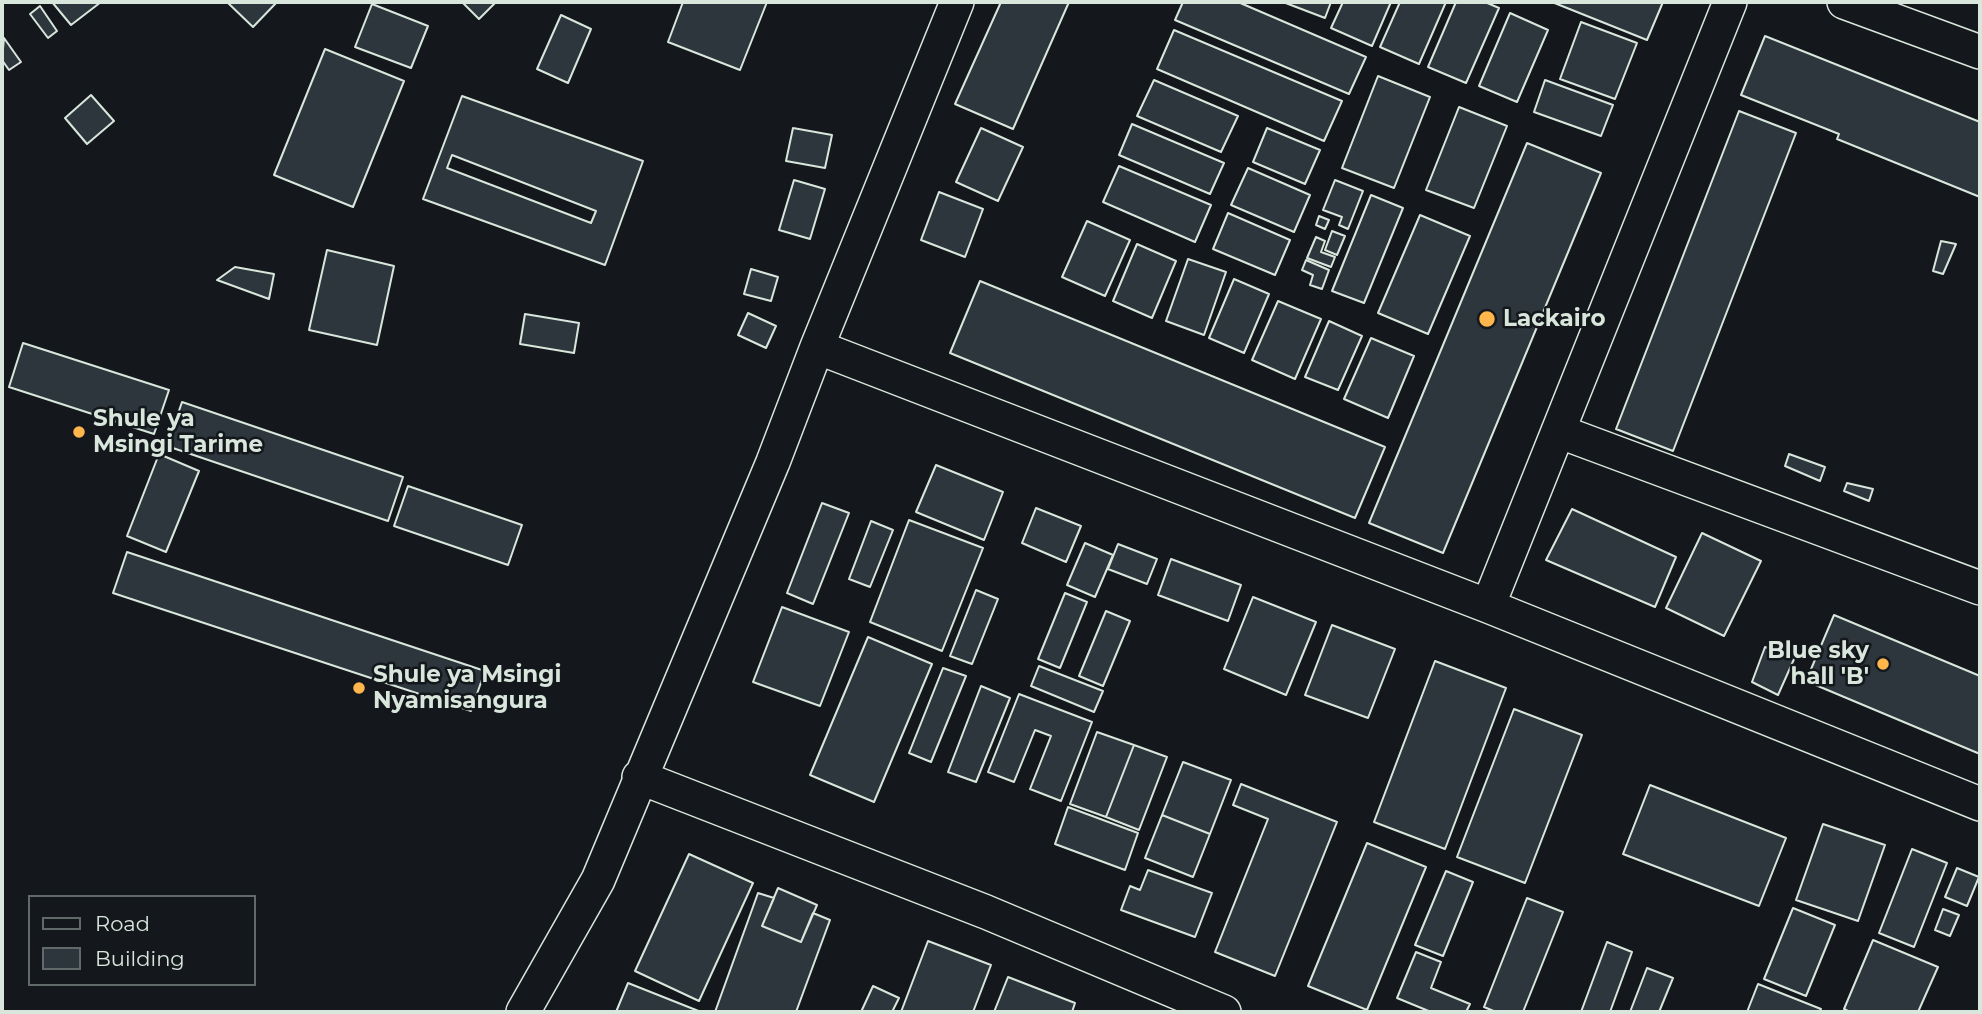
<!DOCTYPE html>
<style>
body{margin:0}
#map{position:relative;width:1982px;height:1014px;overflow:hidden;background:#14181c;font-family:Montserrat,sans-serif}
canvas{display:block}
.frame{position:absolute;inset:0;border:4px solid #d8e6dc;pointer-events:none}
.legend{position:absolute;left:28px;top:895px;width:228px;height:91px;box-sizing:border-box;background:#14181c;border:2px solid #626a69;margin:0;padding:9px 12px;list-style:none;font-size:21px;color:#d8e6dc}
.legend li{display:flex;align-items:center;gap:14px;height:35px}
.legend b{width:35px;border:2px solid #626a69}
</style>
<div id="map">
<canvas width="1982" height="1014"></canvas>
<div class="frame"></div>
<ul class="legend">
<li><b style="height:9px;background:#14181c"></b>Road</li>
<li><b style="height:19px;background:#2c363c"></b>Building</li>
</ul>
</div>
<script>
const ctx = document.querySelector('canvas').getContext('2d');
ctx.lineJoin = 'round';
function paint(path, color) { ctx.fillStyle = color; ctx.fill(path, 'evenodd'); }
const toPath = rows => new Path2D(rows.map(r => 'M' + r).join(''));
function trace(path, color, width, dash) { ctx.strokeStyle = color; ctx.lineWidth = width; ctx.lineCap = dash ? 'butt' : 'round'; ctx.setLineDash(dash || []); ctx.stroke(path); }
function drawText(font, color, halo, rows, align = 'center') {
  ctx.font = font + ' Montserrat,sans-serif'; ctx.lineWidth = 5; ctx.setLineDash([]); ctx.textBaseline = 'middle'; ctx.strokeStyle = halo; ctx.fillStyle = color; for (const [text, x, y, turn = 0] of rows) {
    ctx.save(); ctx.translate(x, y); ctx.rotate((+turn || 0) * Math.PI / 180); ctx.textAlign = isNaN(turn) ? turn : align; if (halo) ctx.strokeText(text, 0, 0); ctx.fillText(text, 0, 0); ctx.restore();
  }
}
const building = toPath([
 [52,2,101,2,71,25,52,2],
 [227,2,277,2,253,27,227,2],
 [462,2,496,2,479,19,462,2],
 [683,2,767,2,740,70,668,42,683,2],
 [1001,2,1069,2,1013,129,955,104,1001,2],
 [1183,2,1238,2,1366,57,1349,94,1175,20,1183,2],
 [1283,2,1331,2,1325,18,1283,2],
 [1343,2,1391,2,1372,46,1331,28,1343,2],
 [1400,2,1446,2,1419,64,1380,47,1400,2],
 [1456,2,1485,2,1499,8,1466,83,1428,67,1456,2],
 [1552,2,1663,2,1647,40,1552,2],
 [372,4,428,26,411,68,355,47,372,4],
 [40,6,57,31,48,38,30,14,40,6],
 [1510,13,1548,30,1517,102,1479,86,1510,13],
 [561,15,591,29,568,83,537,69,561,15],
 [1581,22,1637,43,1615,99,1560,79,1581,22],
 [1174,30,1342,101,1324,141,1157,69,1174,30],
 [1765,36,1980,122,1980,197,1837,139,1839,134,1741,95,1765,36],
 [4,38,21,62,9,70,2,60,4,38],
 [325,49,404,81,353,207,274,175,325,49],
 [1378,76,1430,97,1394,188,1342,168,1378,76],
 [1154,80,1238,116,1221,152,1137,116,1154,80],
 [1545,80,1613,105,1601,136,1534,112,1545,80],
 [91,95,114,121,87,144,65,118,91,95],
 [462,96,643,161,605,265,423,199,462,96],
 [452,155,596,211,591,223,447,168,452,155],
 [1459,107,1507,126,1474,208,1426,190,1459,107],
 [1739,111,1796,133,1673,451,1616,429,1739,111],
 [1132,124,1224,163,1210,194,1119,155,1132,124],
 [793,128,832,135,825,168,786,161,793,128],
 [981,128,1023,147,998,201,956,182,981,128],
 [1267,128,1320,150,1305,184,1253,162,1267,128],
 [1527,143,1601,173,1443,553,1369,523,1527,143],
 [1119,166,1211,205,1195,242,1103,202,1119,166],
 [1248,168,1310,195,1294,232,1231,205,1248,168],
 [794,180,825,189,810,239,779,230,794,180],
 [1335,180,1363,191,1348,229,1339,225,1342,217,1323,210,1335,180],
 [939,192,983,209,965,257,921,240,939,192],
 [1371,195,1403,208,1364,303,1332,291,1371,195],
 [1228,213,1290,240,1275,275,1213,249,1228,213],
 [1420,215,1470,236,1428,334,1378,313,1420,215],
 [1319,216,1329,220,1325,229,1316,225,1319,216],
 [1087,221,1130,240,1105,296,1062,277,1087,221],
 [1332,231,1345,236,1337,255,1325,250,1332,231],
 [1316,237,1325,241,1321,252,1335,257,1331,267,1307,258,1316,237],
 [1941,241,1956,244,1943,274,1933,271,1941,241],
 [1137,244,1176,261,1152,318,1113,301,1137,244],
 [327,250,394,266,377,345,309,330,327,250],
 [1188,259,1226,272,1204,335,1166,321,1188,259],
 [1306,260,1329,270,1322,289,1310,285,1313,275,1302,270,1306,260],
 [235,267,274,274,269,299,217,280,235,267],
 [751,269,778,277,771,301,744,294,751,269],
 [1234,279,1269,294,1244,353,1209,338,1234,279],
 [980,281,1385,447,1355,518,950,353,980,281],
 [1278,301,1321,319,1295,379,1252,360,1278,301],
 [748,313,776,326,766,348,738,335,748,313],
 [525,314,579,323,574,353,520,344,525,314],
 [1329,321,1362,336,1338,390,1305,377,1329,321],
 [1371,338,1414,356,1388,418,1344,399,1371,338],
 [23,343,169,390,154,434,9,387,23,343],
 [182,402,403,477,388,521,167,446,182,402],
 [159,454,199,471,166,552,127,536,159,454],
 [1789,454,1825,467,1820,481,1785,466,1789,454],
 [936,465,1003,492,984,540,916,512,936,465],
 [1847,483,1873,489,1869,501,1844,491,1847,483],
 [408,486,522,525,508,565,394,526,408,486],
 [822,503,849,513,813,604,787,593,822,503],
 [1036,508,1081,526,1066,562,1022,543,1036,508],
 [1572,509,1676,557,1655,607,1546,560,1572,509],
 [909,520,983,548,942,651,870,622,909,520],
 [871,521,893,530,870,587,849,579,871,521],
 [1702,533,1761,561,1724,636,1666,608,1702,533],
 [1085,543,1113,555,1095,597,1067,585,1085,543],
 [1118,544,1157,559,1147,584,1108,569,1118,544],
 [127,552,485,671,471,711,113,593,127,552],
 [1171,559,1241,585,1228,621,1158,595,1171,559],
 [976,590,998,599,972,664,950,656,976,590],
 [1065,593,1087,602,1060,668,1038,659,1065,593],
 [1253,597,1316,622,1286,695,1224,669,1253,597],
 [782,607,849,632,820,706,753,682,782,607],
 [1106,611,1130,621,1103,686,1079,676,1106,611],
 [1834,615,1980,676,1980,754,1806,681,1834,615],
 [1332,625,1395,649,1368,718,1305,695,1332,625],
 [868,637,932,664,874,802,810,775,868,637],
 [1765,647,1795,657,1778,695,1752,682,1765,647],
 [1435,661,1506,688,1445,849,1374,822,1435,661],
 [1039,666,1103,691,1094,712,1031,686,1039,666],
 [943,668,966,676,931,762,909,753,943,668],
 [981,686,1010,698,976,782,948,772,981,686],
 [1019,694,1092,722,1061,801,1030,789,1051,736,1035,730,1014,782,988,772,1019,694],
 [1514,709,1582,735,1525,883,1457,857,1514,709],
 [1097,732,1134,745,1106,817,1070,804,1097,732],
 [1134,745,1167,757,1139,830,1106,817,1134,745],
 [1183,762,1231,780,1210,834,1162,815,1183,762],
 [1241,784,1337,822,1275,976,1215,952,1268,819,1233,805,1241,784],
 [1650,785,1786,838,1759,906,1623,854,1650,785],
 [1068,807,1138,833,1125,870,1055,844,1068,807],
 [1162,815,1210,834,1193,877,1145,858,1162,815],
 [1823,824,1885,845,1858,921,1796,900,1823,824],
 [1367,843,1426,867,1367,1010,1308,986,1367,843],
 [1912,849,1947,863,1914,947,1879,933,1912,849],
 [689,854,753,883,699,1001,635,971,689,854],
 [1957,868,1979,877,1967,906,1945,897,1957,868],
 [1148,870,1212,893,1195,937,1121,910,1130,886,1140,890,1148,870],
 [1446,871,1473,882,1443,956,1415,945,1446,871],
 [778,888,817,905,801,942,762,926,778,888],
 [758,893,774,898,762,926,801,942,813,913,830,920,796,1012,715,1012,758,893],
 [1527,898,1563,912,1523,1012,1496,1012,1484,1007,1527,898],
 [1793,908,1835,925,1806,996,1764,979,1793,908],
 [1943,909,1959,915,1950,936,1935,930,1943,909],
 [1873,940,1938,967,1918,1012,1850,1012,1844,1009,1873,940],
 [928,941,991,965,973,1012,901,1012,928,941],
 [1607,942,1632,952,1610,1012,1581,1012,1607,942],
 [1416,952,1441,962,1431,988,1470,1004,1466,1012,1431,1012,1397,998,1416,952],
 [1647,968,1673,978,1659,1012,1630,1012,1647,968],
 [1008,977,1075,1003,1072,1012,994,1012,1008,977],
 [628,983,701,1012,616,1012,628,983],
 [1758,984,1821,1009,1819,1012,1747,1012,1758,984],
 [873,986,899,998,892,1012,861,1012,873,986]
]);
paint(building, '#2c363c');
trace(building, '#d8e6dc', 2);
const minor = toPath([
 [1844,2,1980,52],
 [817,347,1488,606,1980,804],
 [1558,431,1980,588],
 [1488,606,1730,2],
 [639,777,986,912,1224,1012],
 [523,1012,598,880,773,462,817,347,957,2]
]);
trace(minor, '#d8e6dc', 36);
trace(minor, '#14181c', 33);
for (const [x, y, r, color] of [
 [1487,319,9,"#ffb74d"],
 [79,432,7,"#ffb74d"],
 [1883,664,7,"#ffb74d"],
 [359,688,7,"#ffb74d"]
]) { const dot = new Path2D(); dot.arc(x, y, r, 0, 2 * Math.PI); ctx.fillStyle = color; ctx.fill(dot); trace(dot, '#14181c', 2.5); }
drawText('bold 23px', '#d8e6dc', '#14181c', [
 ["Lackairo",1503,319],
 ["Shule ya",93,419],
 ["Msingi Tarime",93,445],
 ["Blue sky",1869,651,"right"],
 ["hall 'B'",1869,677,"right"],
 ["Shule ya Msingi",373,675],
 ["Nyamisangura",373,701]
], 'left');
</script>
